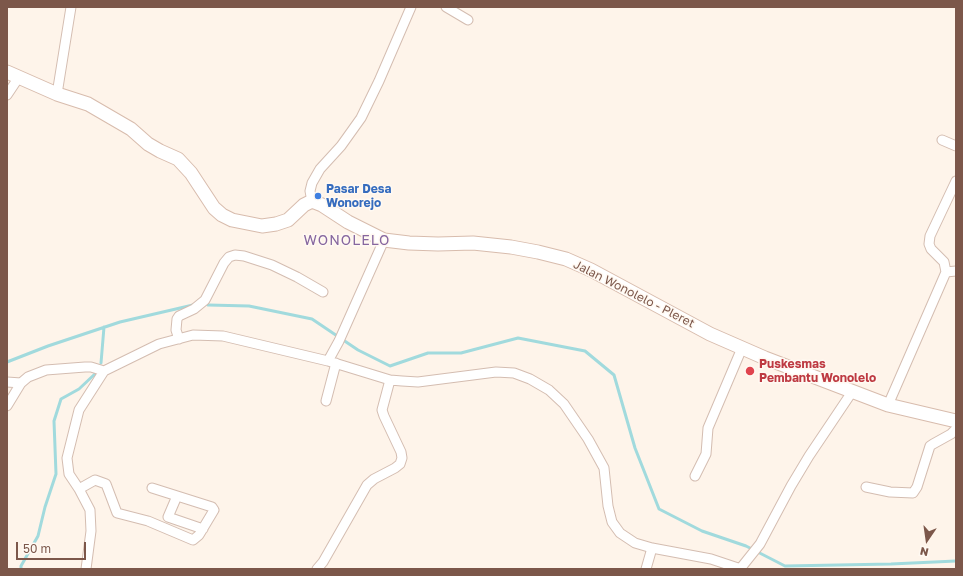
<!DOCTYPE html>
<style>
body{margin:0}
#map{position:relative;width:963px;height:576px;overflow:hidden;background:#fef4ea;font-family:"Golos Text",sans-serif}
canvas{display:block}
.frame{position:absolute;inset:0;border:8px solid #7c574a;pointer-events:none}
.north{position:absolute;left:907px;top:520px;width:40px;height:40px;-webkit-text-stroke:3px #fff9f2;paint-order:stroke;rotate:193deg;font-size:11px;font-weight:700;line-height:16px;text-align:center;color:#7c574a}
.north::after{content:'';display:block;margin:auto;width:14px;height:18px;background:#7c574a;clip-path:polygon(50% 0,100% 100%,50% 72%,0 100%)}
.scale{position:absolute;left:16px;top:542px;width:70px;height:18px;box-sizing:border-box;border:2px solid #7c574a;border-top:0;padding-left:5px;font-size:12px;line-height:14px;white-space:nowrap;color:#7c574a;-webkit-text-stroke:3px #fff9f2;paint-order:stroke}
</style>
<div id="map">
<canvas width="963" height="576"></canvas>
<div class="frame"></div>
<div class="north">N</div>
<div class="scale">50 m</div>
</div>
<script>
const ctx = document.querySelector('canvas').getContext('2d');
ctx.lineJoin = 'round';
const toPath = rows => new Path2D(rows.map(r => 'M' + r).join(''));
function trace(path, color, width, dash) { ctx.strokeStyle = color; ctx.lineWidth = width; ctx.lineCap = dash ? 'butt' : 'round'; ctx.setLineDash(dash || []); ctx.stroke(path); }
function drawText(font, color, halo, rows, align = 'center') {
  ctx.font = font + ' "Golos Text",sans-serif'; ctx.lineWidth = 3; ctx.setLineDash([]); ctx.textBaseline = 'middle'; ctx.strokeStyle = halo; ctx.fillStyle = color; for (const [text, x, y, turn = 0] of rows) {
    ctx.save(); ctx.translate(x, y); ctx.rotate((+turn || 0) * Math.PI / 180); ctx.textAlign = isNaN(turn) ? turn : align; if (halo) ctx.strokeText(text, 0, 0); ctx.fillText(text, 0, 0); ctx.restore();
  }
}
trace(toPath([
 [208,305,249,306,312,319,358,350,390,366,428,353,461,353,518,338,585,351,614,375,635,448,659,509,702,531,746,546,785,566,891,564,956,561],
 [7,362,48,346,120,322,193,305],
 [101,363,104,327],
 [21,569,21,566,38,536,45,507,56,474,54,421,61,399,79,389,97,372]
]), '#a1dadd', 3);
const minor = toPath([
 [446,7,468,20],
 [57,94,71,7],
 [7,95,19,77],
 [942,140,956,146],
 [312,201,310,191,312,183,320,169,341,146,361,118,379,81,411,7],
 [946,272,956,271],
 [179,339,176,330,177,319,179,316,194,309,205,300,224,263,229,257,235,255,244,256,272,265,297,277,323,292],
 [328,361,339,341,384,240],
 [7,382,21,383],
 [326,401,336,363],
 [888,405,946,272,944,262,931,249,929,244,930,236,956,181],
 [7,406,21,383,28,377,46,370,85,367,91,367,104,371],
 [695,476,706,454,708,428,742,348],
 [866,487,890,492,913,493,917,487,930,446,933,444,951,434,956,429],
 [79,489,95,480,106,484,117,513,148,521,193,540,199,535,214,510,212,507,152,488],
 [177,496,168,517,203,529],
 [86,569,91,531,90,510,79,489,69,474,67,458,79,410,104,371,159,344,193,335,223,336,328,361,390,380,402,381,418,382,496,372,514,373,530,379,549,390,564,404,588,439,604,468,608,506,612,522,620,533,635,543,652,548,711,559,741,569],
 [317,569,323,562,367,485,374,479,395,468,400,464,402,458,401,452,384,416,382,410,390,380],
 [646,569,652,548],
 [740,569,760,544,791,486,809,456,852,392]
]);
const secondary = toPath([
 [7,72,57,94,88,104,131,129,148,144,160,151,178,159,191,173,214,208,222,215,232,220,262,226,276,224,288,220,304,205,312,201,322,205,348,222,384,240,409,243,438,244,473,243,511,247,538,252,566,259,591,270,710,334,765,358,888,405,956,421]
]);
trace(minor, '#d4bdb1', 11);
trace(secondary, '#d8bcad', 15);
trace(minor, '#fff', 9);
trace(secondary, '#fff', 13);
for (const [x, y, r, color] of [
 [318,196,4,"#3f7fe0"],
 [750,371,5,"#e0444e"]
]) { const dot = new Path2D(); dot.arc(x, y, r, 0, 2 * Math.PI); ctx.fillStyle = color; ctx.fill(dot); trace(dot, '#fff9f2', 1.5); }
drawText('bold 12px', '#366cbe', '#fff9f2', [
 ["Pasar Desa",326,189],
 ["Wonorejo",326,203]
], 'left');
drawText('12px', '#7c574a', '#fff9f2', [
 ["Jalan Wonolelo - Pleret",634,294,27]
]);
drawText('bold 12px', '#be3a42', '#fff9f2', [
 ["Puskesmas",759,364],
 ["Pembantu Wonolelo",759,378]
], 'left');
ctx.letterSpacing = '1px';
drawText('14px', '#86669f', '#fff9f2', [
 ["WONOLELO",347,241]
]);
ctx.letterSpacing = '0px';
</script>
